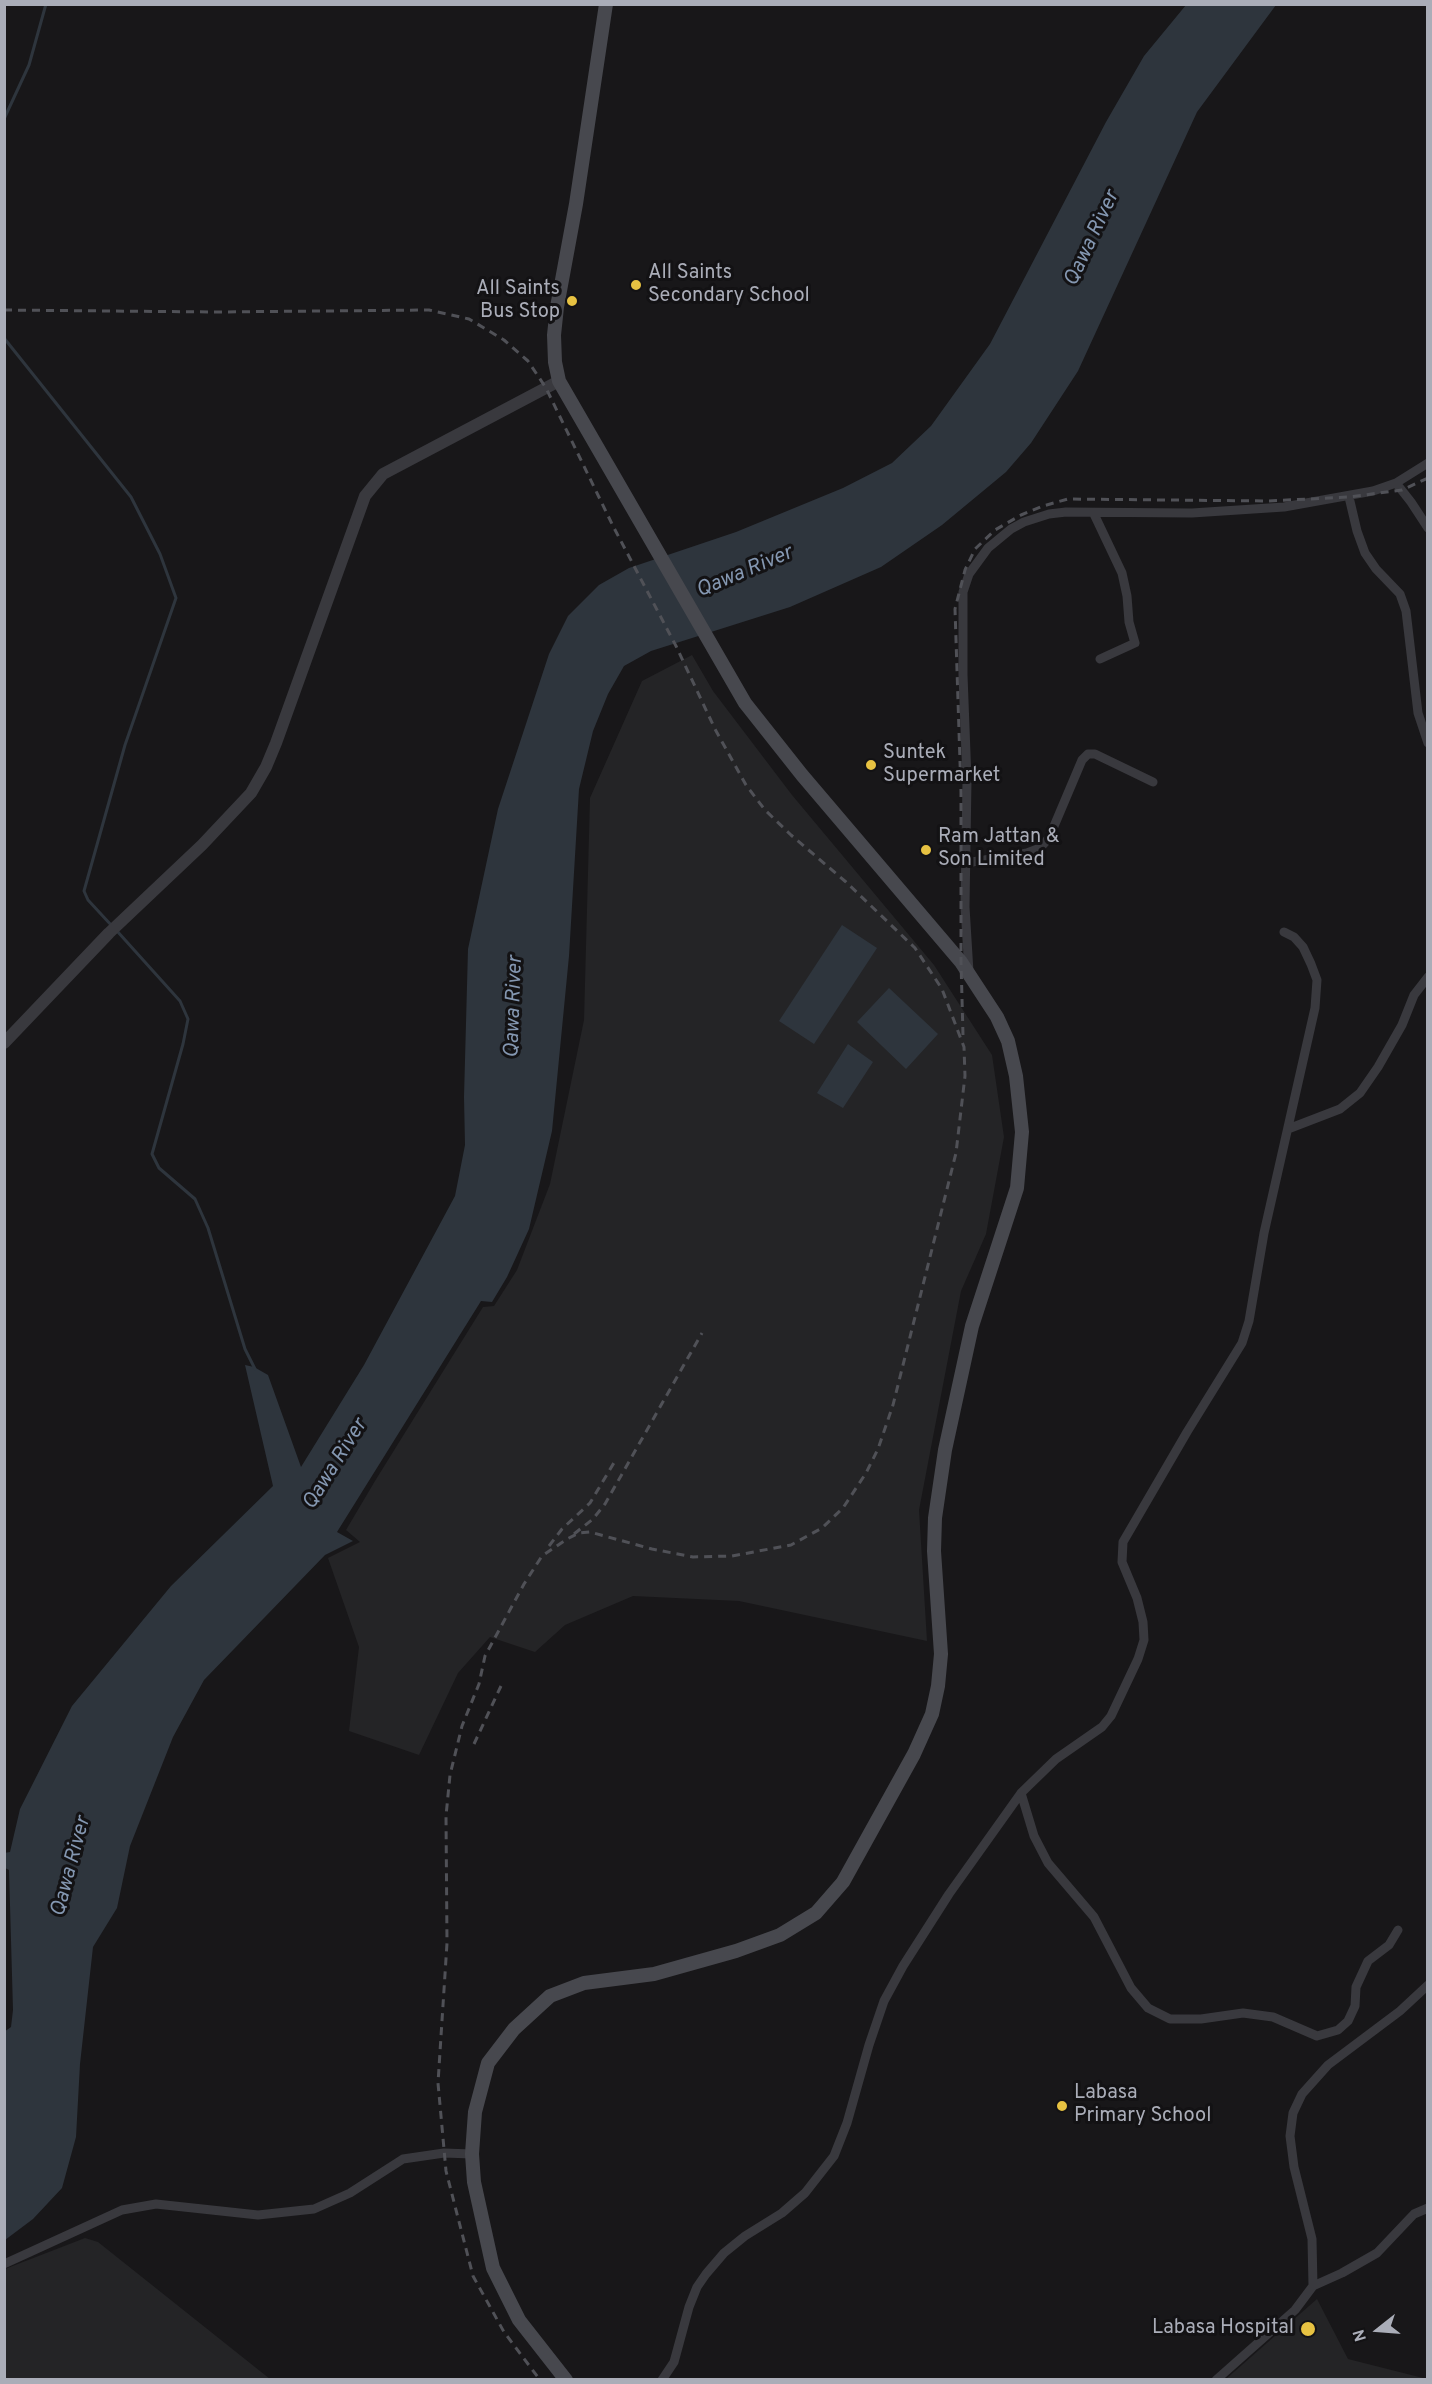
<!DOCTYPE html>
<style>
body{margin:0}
#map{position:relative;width:1432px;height:2384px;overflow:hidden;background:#181719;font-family:Overpass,sans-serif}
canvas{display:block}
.frame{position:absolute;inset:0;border:6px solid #aaadb8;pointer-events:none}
.north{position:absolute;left:1348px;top:2300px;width:60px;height:60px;-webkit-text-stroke:4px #131214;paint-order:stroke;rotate:253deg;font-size:16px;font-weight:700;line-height:24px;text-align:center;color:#aaadb8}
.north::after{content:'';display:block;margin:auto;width:21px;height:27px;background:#aaadb8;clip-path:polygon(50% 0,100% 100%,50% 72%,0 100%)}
</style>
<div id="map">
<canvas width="1432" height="2384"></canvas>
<div class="frame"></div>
<div class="north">N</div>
</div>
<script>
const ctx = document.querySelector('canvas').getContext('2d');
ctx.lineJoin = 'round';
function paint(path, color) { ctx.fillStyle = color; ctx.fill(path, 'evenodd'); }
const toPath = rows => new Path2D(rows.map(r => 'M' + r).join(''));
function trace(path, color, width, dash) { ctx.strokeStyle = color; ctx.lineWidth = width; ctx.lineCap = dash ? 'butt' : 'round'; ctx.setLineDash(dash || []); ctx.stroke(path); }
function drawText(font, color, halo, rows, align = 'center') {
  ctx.font = font + ' Overpass,sans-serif'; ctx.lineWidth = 6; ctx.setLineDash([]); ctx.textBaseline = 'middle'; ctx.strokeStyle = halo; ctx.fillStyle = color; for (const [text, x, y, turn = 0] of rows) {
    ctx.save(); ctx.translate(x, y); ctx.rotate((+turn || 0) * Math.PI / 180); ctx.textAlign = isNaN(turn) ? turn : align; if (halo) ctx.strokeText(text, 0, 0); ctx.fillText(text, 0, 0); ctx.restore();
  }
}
paint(toPath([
 [692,655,713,691,792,795,934,965,992,1055,1004,1137,986,1234,961,1291,919,1510,927,1641,739,1601,633,1596,565,1625,535,1652,490,1637,458,1673,419,1755,349,1731,359,1647,328,1558,360,1542,346,1530,375,1481,483,1307,494,1306,517,1270,550,1184,584,1020,590,798,642,681],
 [85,2238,98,2242,270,2379,5,2379,5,2269],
 [1317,2299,1348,2359,1427,2379,1226,2379]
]), '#242426');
paint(toPath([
 [1186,5,1276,5,1197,112,1078,371,1031,443,1006,472,942,525,881,567,790,607,651,651,624,666,608,694,593,731,579,789,569,956,552,1131,529,1229,507,1277,492,1302,481,1301,337,1532,353,1541,325,1555,204,1680,173,1737,130,1846,117,1908,93,1947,80,2064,76,2137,62,2188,33,2219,5,2240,4,2032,11,2027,13,2010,9,1870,5,1868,4,1853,10,1852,20,1809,72,1706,171,1586,273,1486,245,1365,254,1367,268,1375,301,1467,364,1365,455,1196,465,1145,464,1097,468,949,498,809,549,654,568,616,599,585,629,568,736,532,843,488,892,463,931,426,990,344,1106,122,1144,56],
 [842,925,877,948,814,1044,779,1021],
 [889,988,938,1034,906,1069,857,1022],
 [848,1044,873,1062,843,1108,817,1093]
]), '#2e353d');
trace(toPath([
 [4,119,29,65,46,4],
 [4,338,131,497,160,554,176,598,125,745,84,891,88,900,112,926],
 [117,931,180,1001,188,1019,183,1044,152,1154,159,1168,195,1199,208,1228,245,1349,255,1369]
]), '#2e353d', 3);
trace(toPath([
 [1396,483,1411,502,1428,528],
 [1349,497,1357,531,1365,553,1376,569,1400,594,1406,611,1418,713,1428,743],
 [1094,514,1122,573,1127,596,1129,622,1135,643,1100,659],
 [966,863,1027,853,1040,848,1049,838,1082,760,1088,754,1095,754,1153,782],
 [969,972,965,907,967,780,963,675,963,592,969,574,988,548,1011,529,1024,522,1049,514,1066,512,1192,513,1284,507,1373,491,1396,483,1428,463],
 [1288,1129,1340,1109,1360,1093,1378,1067,1402,1025,1414,995,1428,977],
 [1021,1793,1034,1836,1048,1863,1094,1917,1131,1988,1148,2008,1170,2019,1201,2019,1243,2013,1273,2017,1317,2036,1338,2030,1348,2021,1355,2006,1356,1987,1368,1961,1389,1945,1398,1930],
 [4,2264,122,2210,156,2204,258,2215,314,2209,350,2193,403,2159,444,2153,472,2154],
 [1313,2286,1342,2273,1377,2253,1414,2214,1428,2208],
 [662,2380,674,2362,689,2307,697,2287,706,2274,724,2253,745,2236,782,2213,805,2193,834,2156,847,2123,869,2045,884,2001,903,1966,949,1894,1021,1793,1056,1759,1102,1727,1111,1716,1138,1659,1144,1640,1143,1622,1137,1598,1122,1562,1123,1542,1187,1432,1242,1343,1249,1321,1264,1233,1315,1008,1317,980,1311,964,1303,947,1294,937,1284,932],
 [1216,2380,1295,2310,1313,2286,1312,2239,1294,2167,1290,2136,1293,2113,1302,2094,1328,2065,1400,2011,1428,1985]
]), '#39393e', 9);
trace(toPath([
 [4,1043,109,933,202,845,251,793,266,767,276,743,365,496,383,474,559,381]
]), '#39393e', 12);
trace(toPath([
 [566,2380,519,2320,493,2268,474,2182,472,2154,475,2112,488,2063,514,2029,550,1996,584,1983,654,1974,736,1951,780,1935,816,1913,843,1882,914,1754,932,1714,938,1686,941,1654,934,1551,935,1518,945,1450,972,1326,1017,1188,1022,1132,1016,1076,1008,1041,997,1017,961,962,802,775,745,703,559,381,555,362,554,335,557,307,576,204,606,4]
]), '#47484e', 14);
trace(toPath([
 [4,310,216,312,429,310,469,319,504,340,528,361,546,388,613,526,676,646,715,729,746,785,765,810,791,835,846,882,915,948,942,989,964,1047,965,1076,956,1153,893,1405,878,1449,866,1473,843,1508,822,1528,791,1545,732,1556,693,1557,652,1549,590,1532,579,1533,567,1539,542,1556,524,1584,485,1656,479,1684,462,1726,450,1775,446,1816,447,1943,438,2083,446,2171,473,2276,504,2332,540,2380],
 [963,1035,961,962,961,792,955,609,965,570,975,549,995,530,1021,515,1043,506,1068,499,1268,501,1349,497,1402,490,1428,478],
 [574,1534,593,1519,605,1504,702,1333],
 [549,1546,562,1529,590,1503,615,1461],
 [474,1744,501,1686]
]), '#505157', 3, [8, 6]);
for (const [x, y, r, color] of [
 [636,285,6,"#e7c242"],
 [572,301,6,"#e7c242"],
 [871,765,6,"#e7c242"],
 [926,850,6,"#e7c242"],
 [1062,2106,6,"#e7c242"],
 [1308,2329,8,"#e7c242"]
]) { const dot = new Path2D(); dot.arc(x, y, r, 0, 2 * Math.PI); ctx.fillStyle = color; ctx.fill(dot); trace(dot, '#131214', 2); }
drawText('20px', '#aaadb8', '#131214', [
 ["All Saints",648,274],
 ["Secondary School",648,297],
 ["All Saints",560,290,"right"],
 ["Bus Stop",560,313,"right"],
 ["Suntek",883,754],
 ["Supermarket",883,777],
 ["Ram Jattan &",938,838],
 ["Son Limited",938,861],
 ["Labasa",1074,2094],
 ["Primary School",1074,2117],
 ["Labasa Hospital",1294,2329,"right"]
], 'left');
drawText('italic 21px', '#8497b1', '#131214', [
 ["Qawa River",1093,239,-65],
 ["Qawa River",745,573,-23],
 ["Qawa River",515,1007,-88],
 ["Qawa River",336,1465,-58],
 ["Qawa River",72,1867,-75]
]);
</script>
